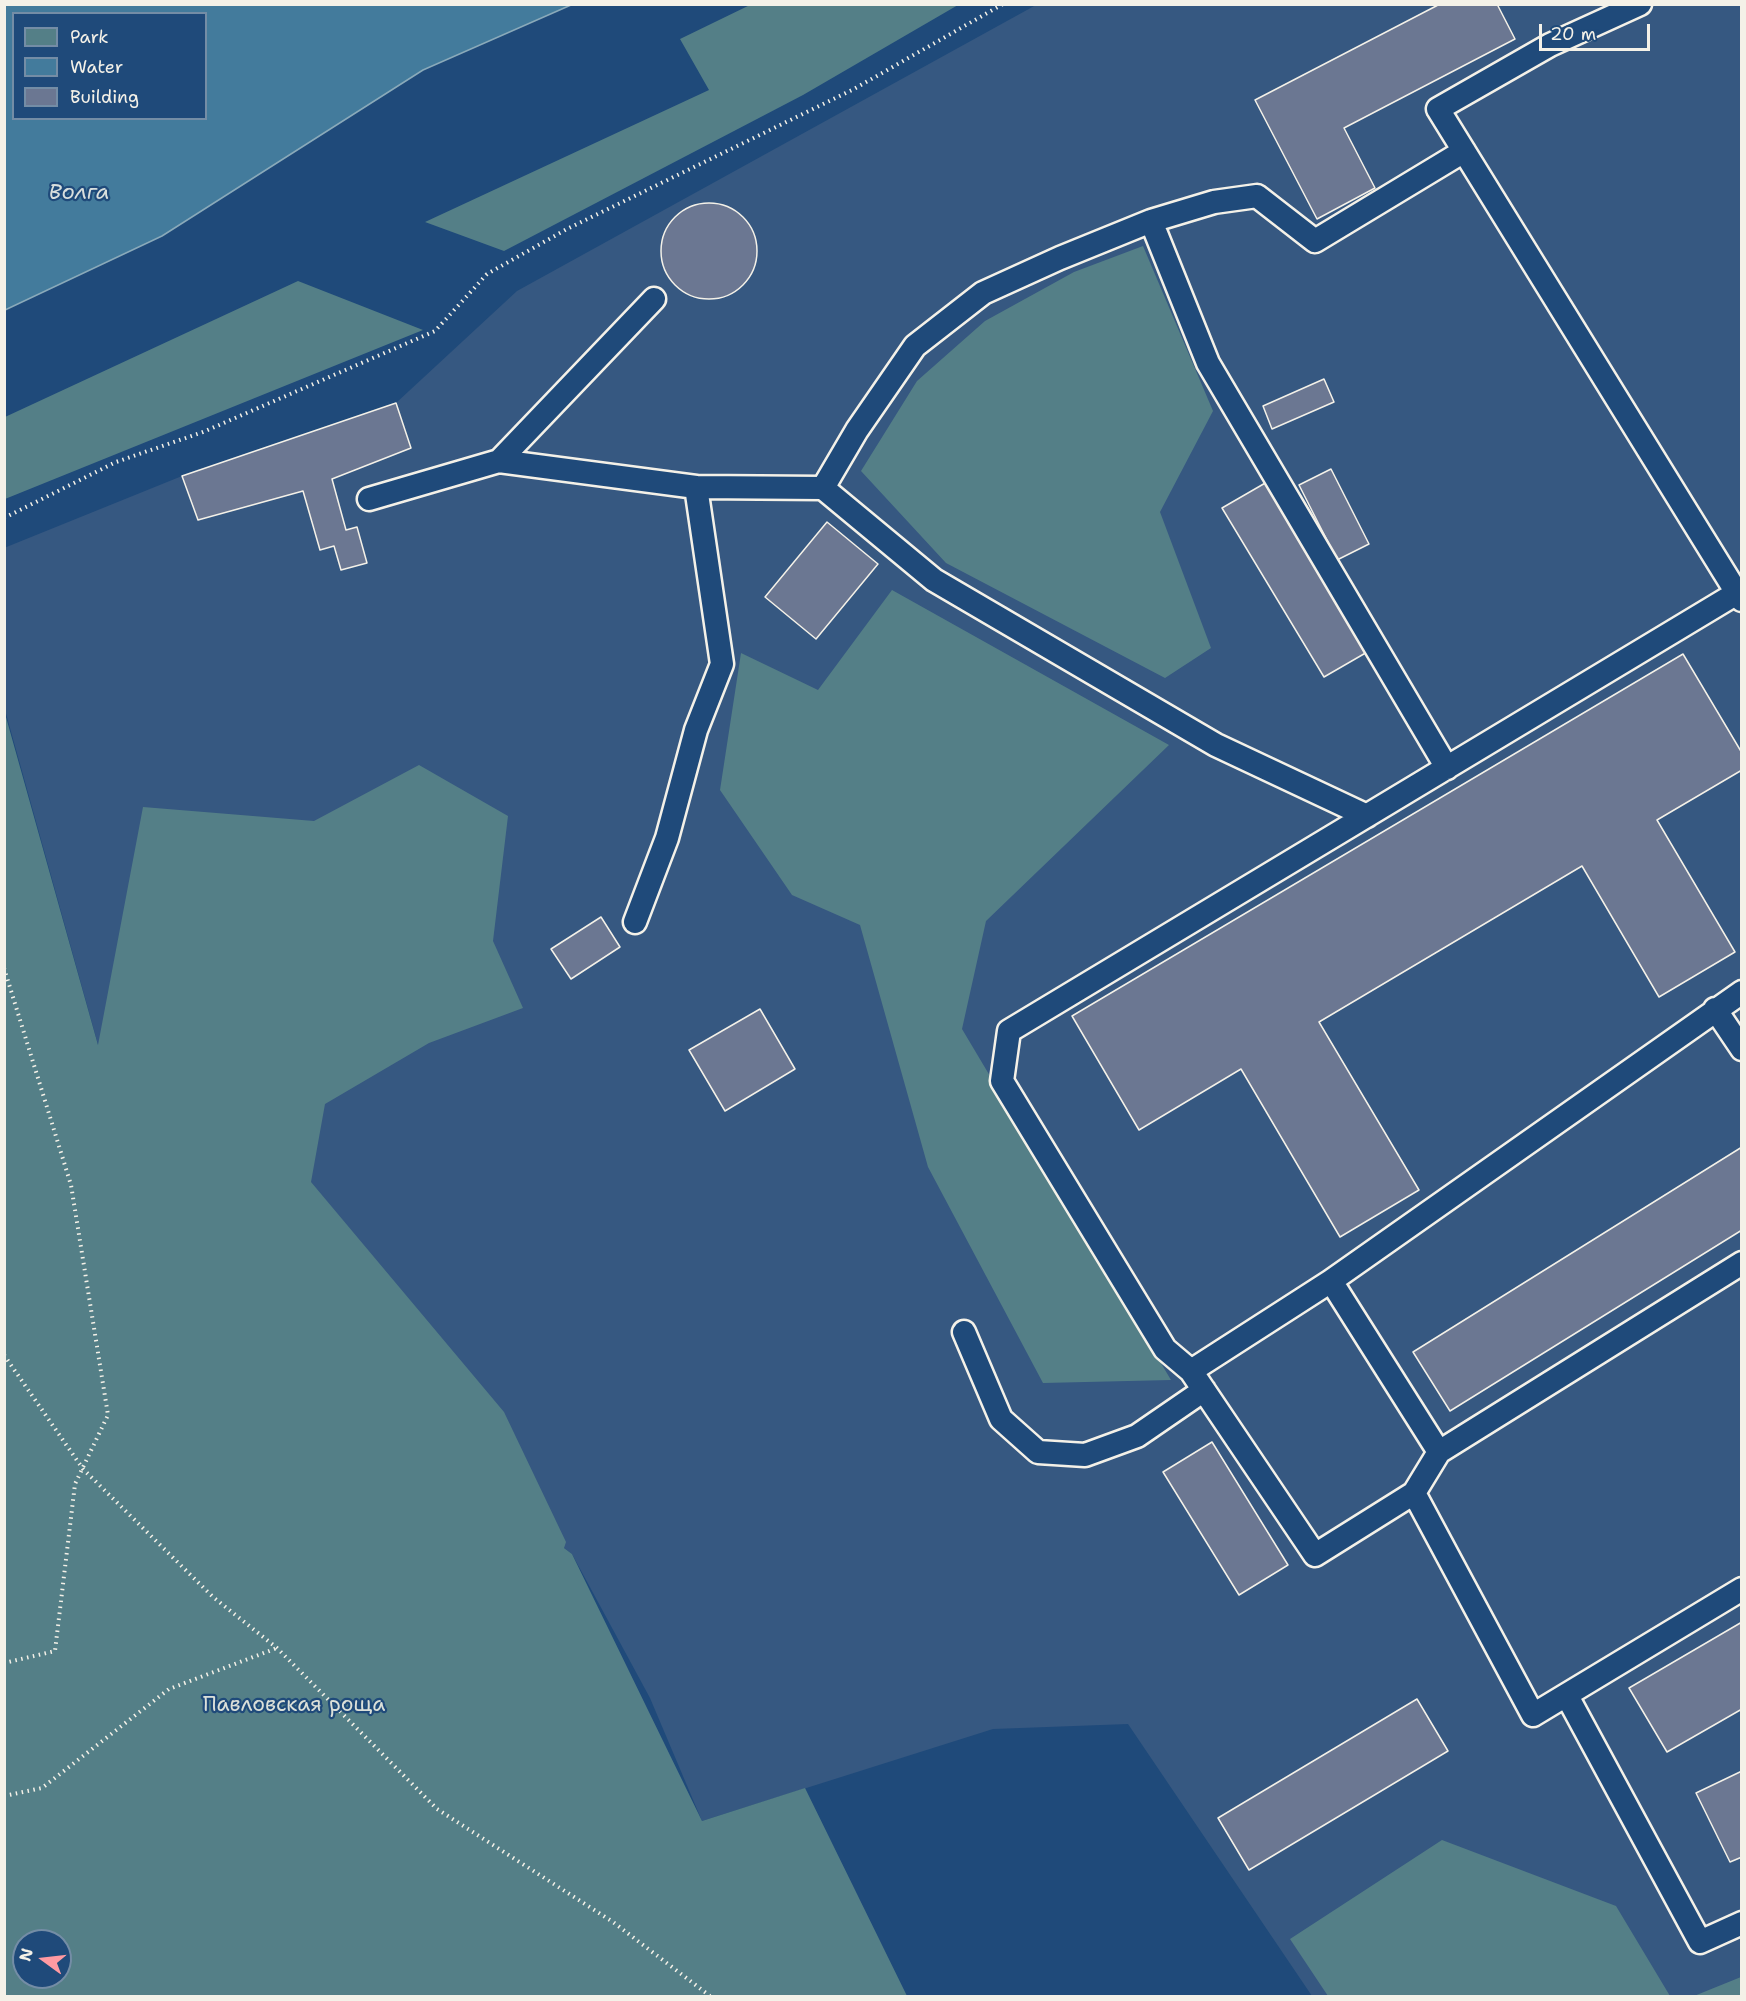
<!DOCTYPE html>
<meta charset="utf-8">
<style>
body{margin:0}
#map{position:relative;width:1746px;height:2001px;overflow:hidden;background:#1f4a7a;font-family:"Shantell Sans",sans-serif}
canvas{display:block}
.frame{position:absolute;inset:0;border:6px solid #f4f1e8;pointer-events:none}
.legend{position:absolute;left:12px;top:12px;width:195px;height:108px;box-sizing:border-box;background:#1f4a7a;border:2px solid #748da6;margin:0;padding:8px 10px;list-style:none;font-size:18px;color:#f4f1e8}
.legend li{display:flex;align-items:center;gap:12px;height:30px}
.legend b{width:30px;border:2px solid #748da6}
.north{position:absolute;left:12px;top:1929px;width:60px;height:60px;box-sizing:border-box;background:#1f4a7a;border:2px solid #748da6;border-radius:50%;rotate:285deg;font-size:16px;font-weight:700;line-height:24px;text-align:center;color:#f4f1e8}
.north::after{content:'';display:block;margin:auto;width:21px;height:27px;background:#ff9aa2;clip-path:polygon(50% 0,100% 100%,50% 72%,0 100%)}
.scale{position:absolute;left:1539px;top:24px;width:111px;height:27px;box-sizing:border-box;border:3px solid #f4f1e8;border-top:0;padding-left:8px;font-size:18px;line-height:21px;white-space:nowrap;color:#f4f1e8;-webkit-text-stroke:4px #1f4a7a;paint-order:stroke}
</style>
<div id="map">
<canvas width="1746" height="2001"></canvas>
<div class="frame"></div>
<ul class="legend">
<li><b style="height:16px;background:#547f87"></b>Park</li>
<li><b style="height:16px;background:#437b9c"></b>Water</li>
<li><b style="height:16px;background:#6b7792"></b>Building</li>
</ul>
<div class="north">N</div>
<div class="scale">20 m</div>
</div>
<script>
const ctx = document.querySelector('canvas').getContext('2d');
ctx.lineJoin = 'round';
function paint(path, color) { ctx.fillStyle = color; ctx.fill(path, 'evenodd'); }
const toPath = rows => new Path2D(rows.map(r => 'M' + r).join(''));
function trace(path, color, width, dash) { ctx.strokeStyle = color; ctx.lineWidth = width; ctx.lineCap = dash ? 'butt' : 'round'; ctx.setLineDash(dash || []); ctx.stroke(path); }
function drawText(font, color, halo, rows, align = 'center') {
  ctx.font = font + ' "Shantell Sans",sans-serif'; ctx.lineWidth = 4.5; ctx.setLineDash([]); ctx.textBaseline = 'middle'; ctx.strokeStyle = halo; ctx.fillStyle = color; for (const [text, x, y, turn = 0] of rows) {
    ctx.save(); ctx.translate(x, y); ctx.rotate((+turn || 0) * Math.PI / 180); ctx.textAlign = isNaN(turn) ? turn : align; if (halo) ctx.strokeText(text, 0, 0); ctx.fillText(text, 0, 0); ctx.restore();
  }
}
paint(toPath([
 [1036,5,1741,5,1741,1996,1312,1996,1128,1724,993,1729,702,1821,650,1698,572,1554,149,1228,5,710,4,548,182,476,396,403,517,291]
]), '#365881');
paint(toPath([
 [752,4,958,5,803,95,504,251,425,222,709,90,680,39],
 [1143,246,1213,411,1160,512,1211,648,1165,678,946,563,861,471,917,381,985,321,1074,272],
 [298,281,423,330,5,499,5,417],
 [892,590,1169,745,986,921,962,1029,1171,1380,1043,1383,928,1167,860,925,792,895,720,790,741,653,818,690],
 [4,710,98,1045,143,807,314,821,419,765,508,816,493,941,523,1008,429,1043,325,1104,311,1182,504,1412,566,1542,564,1548,572,1554,702,1821,805,1788,907,1996,5,1996],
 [24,1941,60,1941,60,1977,24,1977],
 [1442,1840,1616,1906,1670,1996,1328,1996,1290,1939],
 [1741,1977,1741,1996,1694,1996]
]), '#547f87');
const water = toPath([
 [4,5,5,4,571,5,423,70,162,236,5,310,4,5],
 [14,14,206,14,206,118,14,118,14,14]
]);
paint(water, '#437b9c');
trace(water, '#8aaaba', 1.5);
const building = toPath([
 [1440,4,1497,4,1515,39,1344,128,1375,188,1317,219,1255,100,1440,4],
 '661 251a48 48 0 1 1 96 0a48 48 0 1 1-96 0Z',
 [1324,379,1334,402,1272,429,1263,406,1324,379],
 [396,403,411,448,332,479,346,530,357,527,367,563,341,570,334,546,320,550,303,491,198,520,182,476,396,403],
 [1331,469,1369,544,1337,560,1299,485,1331,469],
 [1267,482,1369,651,1324,677,1222,508,1267,482],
 [827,522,878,564,816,639,765,597,827,522],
 [1683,654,1742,753,1742,770,1657,820,1735,952,1659,997,1582,866,1319,1022,1419,1190,1340,1237,1241,1069,1139,1130,1072,1016,1683,654],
 [601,917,620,947,571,979,551,949,601,917],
 [760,1009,795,1069,725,1111,689,1050,760,1009],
 [1742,1147,1742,1230,1450,1411,1413,1352,1742,1147],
 [1212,1442,1288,1565,1239,1595,1163,1472,1212,1442],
 [1742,1622,1742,1709,1667,1752,1629,1688,1742,1622],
 [1417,1699,1448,1751,1249,1870,1218,1818,1417,1699],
 [1742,1771,1742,1857,1730,1862,1696,1793,1742,1771]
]);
paint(building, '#6b7792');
trace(building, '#f4f1e8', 1.5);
const service = toPath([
 [1640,4,1550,45,1438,109,1737,593],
 [654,299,499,461,696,487],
 [823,488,857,430,915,346,983,293,1060,258,1151,221],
 [369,499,499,461],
 [1447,768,1208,363,1151,221,1214,202,1257,196,1315,241,1464,151],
 [635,922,667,838,696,730,722,664,696,487,823,488,934,580,1216,745,1367,816],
 [1742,992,1331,1281,1439,1452,1742,1263],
 [1715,1009,1742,1049],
 [1331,1281,1191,1371,1315,1555,1414,1493,1439,1452],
 [964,1332,1001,1419,1038,1452,1085,1455,1137,1436,1204,1390],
 [1191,1371,1165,1349,1002,1081,1009,1031,1737,593,1742,600],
 [1414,1493,1533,1715,1742,1589],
 [1567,1696,1700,1942,1742,1923]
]);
trace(service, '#f4f1e8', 27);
trace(toPath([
 [4,518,116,462,203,432,435,331,487,274,567,229,854,89,1003,4],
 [4,968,71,1185,108,1415,75,1484,55,1651,4,1663],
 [4,1355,83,1469,213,1597,277,1648,437,1809,613,1922,710,1996],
 [4,1796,42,1788,169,1689,277,1648]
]), '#f4f1e8', 4, [1.5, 4.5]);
trace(service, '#1f4a7a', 22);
drawText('21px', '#dce0d9', '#1f4a7a', [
 ["Павловская роща",294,1706]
]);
drawText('italic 22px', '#d9dfdd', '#1f4a7a', [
 ["Волга",79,193]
]);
</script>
